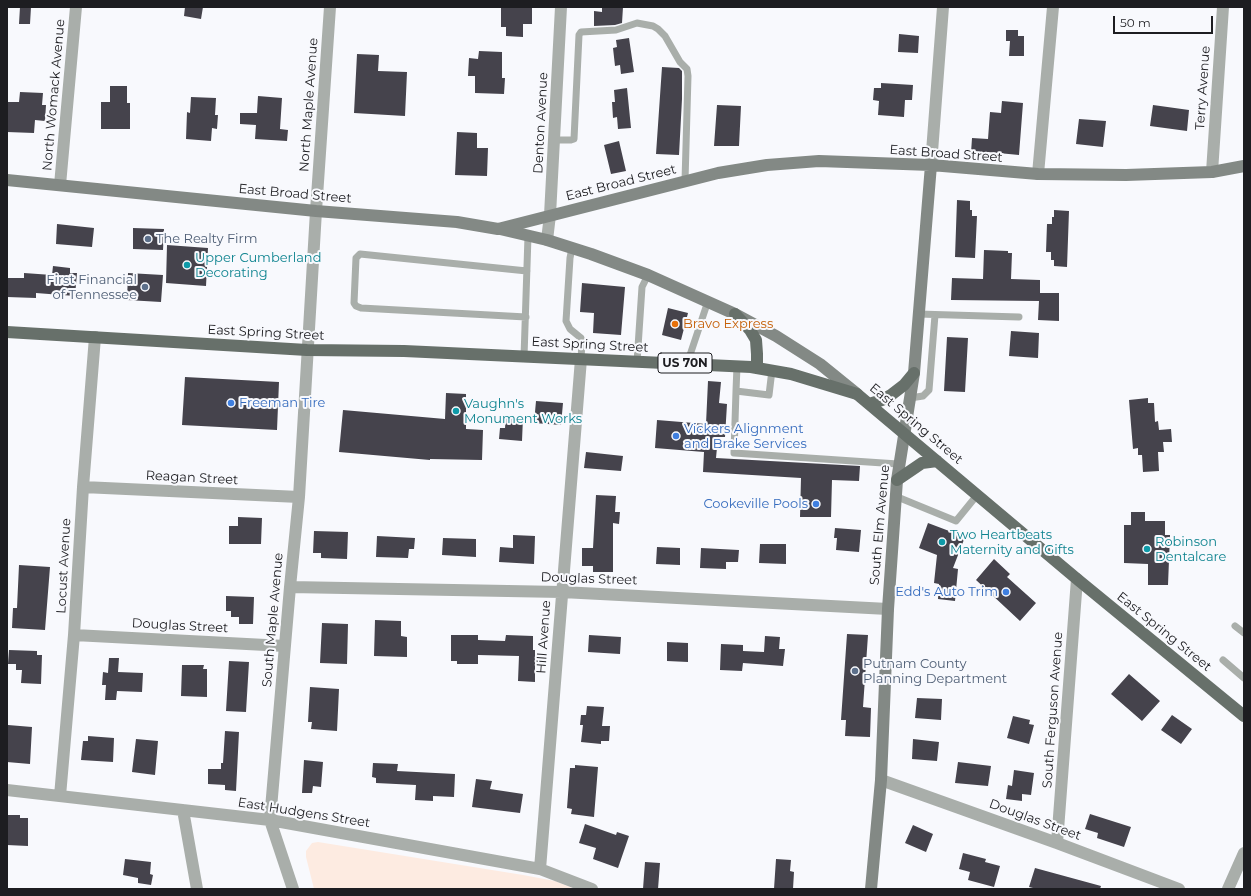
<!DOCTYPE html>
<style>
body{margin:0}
#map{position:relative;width:1251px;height:896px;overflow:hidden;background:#f8f9fd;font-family:Montserrat,sans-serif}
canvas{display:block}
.frame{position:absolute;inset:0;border:8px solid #1d1d21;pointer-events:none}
.scale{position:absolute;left:1113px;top:16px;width:100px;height:18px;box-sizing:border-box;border:2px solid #1d1d21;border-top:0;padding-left:5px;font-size:12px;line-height:14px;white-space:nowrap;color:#1d1d21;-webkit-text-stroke:3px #f8f9fd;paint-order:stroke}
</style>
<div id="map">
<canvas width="1251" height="896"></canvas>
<div class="frame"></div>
<div class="scale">50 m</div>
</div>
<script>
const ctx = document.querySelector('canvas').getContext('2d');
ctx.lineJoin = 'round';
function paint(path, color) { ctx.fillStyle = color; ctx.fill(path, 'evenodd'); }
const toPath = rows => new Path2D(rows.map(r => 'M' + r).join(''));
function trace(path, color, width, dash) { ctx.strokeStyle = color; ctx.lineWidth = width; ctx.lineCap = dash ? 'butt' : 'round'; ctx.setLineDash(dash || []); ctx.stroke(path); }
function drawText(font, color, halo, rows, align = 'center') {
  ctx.font = font + ' Montserrat,sans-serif'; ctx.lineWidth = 4; ctx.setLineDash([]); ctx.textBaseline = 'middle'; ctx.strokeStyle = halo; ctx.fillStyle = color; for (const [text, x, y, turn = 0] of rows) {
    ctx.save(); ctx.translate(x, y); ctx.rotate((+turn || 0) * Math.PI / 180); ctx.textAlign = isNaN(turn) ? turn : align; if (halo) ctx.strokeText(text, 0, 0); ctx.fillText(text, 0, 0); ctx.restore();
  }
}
paint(toPath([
 [318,842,523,875,555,881,575,889,314,889,306,857,306,851,312,843]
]), '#fdebe1');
paint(toPath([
 [20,7,31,7,30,24,19,24],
 [185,7,203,7,201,19,184,16],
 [501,7,532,7,532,24,523,24,523,37,506,36,506,27,501,27],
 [602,7,623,7,622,23,615,25,594,26,594,11,602,12],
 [1006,30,1018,30,1018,36,1024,36,1024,56,1009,56,1010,41,1006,41],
 [899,34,919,36,918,53,898,52],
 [629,38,634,72,621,74,620,65,615,66,613,48,617,47,616,40],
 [479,51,502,52,502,78,505,78,504,94,475,93,475,76,468,76,469,58,478,59],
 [357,54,379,55,378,71,407,72,405,116,354,113],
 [662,67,679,68,682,71,682,99,679,155,656,154],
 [881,83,913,85,912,100,905,100,904,117,878,115,879,101,873,100,874,88,881,88],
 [110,86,127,86,127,103,130,103,130,129,101,129,101,102,110,102],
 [627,88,631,128,618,129,617,117,613,118,612,102,615,102,614,90],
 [20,92,43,93,42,105,46,105,45,121,35,120,34,133,7,132,8,102,19,102],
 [258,96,282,98,280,129,288,130,287,141,255,139,256,125,240,124,240,113,257,113],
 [191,97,216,98,215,115,218,115,217,129,212,128,211,141,186,139,187,112,190,113],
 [1002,101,1023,103,1019,155,988,152,987,154,971,153,972,138,988,139,990,112,1001,113],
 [717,105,741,106,739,146,714,146],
 [1153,105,1189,110,1187,131,1150,126],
 [1079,119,1106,121,1103,147,1076,144],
 [457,132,477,133,477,148,488,148,487,176,455,175],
 [619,141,626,171,611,174,604,145],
 [957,200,970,201,970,210,972,210,972,216,977,216,975,258,955,257],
 [1054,210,1069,211,1067,267,1054,266,1054,260,1051,260,1051,252,1046,252,1047,224,1052,224,1052,217,1054,217],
 [57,224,94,228,92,247,56,244],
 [133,228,164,229,163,250,133,249],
 [167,245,208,248,206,286,166,283],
 [984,250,1008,251,1008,253,1012,253,1011,279,1040,280,1040,293,1059,293,1059,321,1038,320,1039,301,951,300,952,278,983,279],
 [53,266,70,268,70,273,77,273,75,296,36,293,36,298,7,297,7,278,24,278,24,273,52,275],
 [128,273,163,275,161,302,127,300],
 [582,283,625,287,621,335,593,333,594,313,580,312],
 [668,308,688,313,681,340,662,335],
 [1011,331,1039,333,1038,358,1009,356],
 [947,337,968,338,965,392,944,391],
 [185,377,279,382,277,430,182,425],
 [708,381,721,382,719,403,727,404,725,437,718,437,716,458,860,466,859,481,832,480,831,517,800,517,801,478,703,472,704,452,655,448,657,420,706,424],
 [446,393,466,394,466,429,483,430,482,460,430,459,430,460,339,452,343,410,445,419],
 [1148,398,1148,403,1154,403,1155,422,1158,421,1159,430,1171,429,1172,442,1163,442,1164,452,1158,452,1159,471,1143,472,1142,455,1138,455,1138,448,1133,449,1129,400],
 [536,401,563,403,561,425,534,423],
 [506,415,523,417,522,441,499,439,500,428,505,428],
 [586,452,623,456,621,471,584,468],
 [596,495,616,496,615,512,620,512,619,524,613,523,613,572,593,572,593,566,582,566,582,548,593,548],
 [1131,512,1145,512,1145,521,1165,521,1165,535,1170,535,1168,585,1148,585,1148,564,1124,563,1124,525,1131,525],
 [238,517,262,518,261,544,229,544,229,526,238,526],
 [928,523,965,537,953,568,958,569,955,601,938,599,939,584,934,583,937,555,919,548],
 [835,528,861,530,859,552,836,550,837,538,834,538],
 [314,531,348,532,347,559,321,558,321,553,313,553],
 [513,535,535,536,534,564,499,562,500,547,513,548],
 [377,536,415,538,414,549,409,549,408,558,376,557],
 [443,538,476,539,476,557,442,555],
 [760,544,786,544,786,564,759,563],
 [657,547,680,548,680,565,656,564],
 [701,548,739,550,738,562,726,562,726,569,700,568],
 [994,559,1010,574,1007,577,1036,603,1020,621,976,580],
 [19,565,50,567,45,630,12,628,13,608,17,608],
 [226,596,254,597,253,624,239,624,239,617,231,617,231,611,226,611],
 [375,620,401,621,401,636,407,637,407,657,374,656],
 [322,623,348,624,347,664,320,663],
 [847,634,868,635,863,707,871,708,870,737,845,736,846,720,841,720],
 [451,635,478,635,478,640,505,641,506,635,533,636,533,650,535,650,535,682,518,681,519,656,478,655,478,664,457,664,457,661,451,661],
 [589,635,621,637,620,654,588,652],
 [765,636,780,637,779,649,785,649,783,666,743,663,742,671,720,670,721,644,743,645,743,651,764,652],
 [667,642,688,643,688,662,667,661],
 [9,650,37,651,37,655,42,655,41,684,21,683,22,670,16,670,16,664,8,664],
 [109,658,119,658,118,672,143,673,142,692,117,691,116,700,105,700,106,685,102,685,103,672,108,673],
 [229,661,249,662,246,712,226,711],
 [182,665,204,665,203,669,207,669,207,697,181,696],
 [1129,674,1160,701,1142,721,1111,694],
 [310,687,339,689,337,731,311,729,312,722,308,722],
 [917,698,942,699,941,720,915,718],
 [587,706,604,707,602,726,610,726,609,741,601,741,601,744,581,742,583,725,580,725,581,715,586,715],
 [1172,715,1192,729,1181,744,1161,730],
 [1013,716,1030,720,1029,724,1034,725,1029,744,1007,738],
 [8,725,32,727,30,764,7,762],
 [225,731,239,732,236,791,225,790,225,785,208,784,208,769,221,769,221,763,223,763],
 [88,736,114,738,113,762,81,760,83,741,88,741],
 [136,739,158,741,155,775,132,772],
 [913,739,939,742,937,761,912,759],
 [304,760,323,762,321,787,313,786,312,793,302,793],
 [958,762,991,766,988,786,955,783],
 [373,763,398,764,397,771,455,774,454,797,433,796,433,801,415,800,416,785,376,783,376,778,372,777],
 [575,765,598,767,594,817,571,814,572,809,567,808,570,768,575,768],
 [1014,770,1034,773,1031,795,1022,794,1022,801,1006,799,1008,785,1012,786],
 [476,779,492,781,490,789,523,794,520,813,472,807],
 [1090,814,1131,827,1124,847,1097,838,1098,833,1085,829],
 [7,815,20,815,20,818,28,818,28,846,7,845],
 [585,824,616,835,617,832,629,836,618,868,593,859,596,848,579,843],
 [913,825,933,834,926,852,905,843],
 [963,853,986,859,985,862,1000,866,994,887,968,880,970,872,959,869],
 [125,859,151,862,150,874,153,875,151,885,138,883,138,878,123,875],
 [776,859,791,860,790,871,794,872,793,889,774,889],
 [645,862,660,863,658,889,643,889],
 [1035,868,1101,886,1100,889,1037,889,1029,887]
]), '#45434c');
trace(toPath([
 [554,140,571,140,574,139,579,35,581,32,616,30,637,23,653,26,658,29,665,36,680,62,687,69,688,76,685,181],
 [572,248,570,258,566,321,570,329,581,338,582,342,581,359],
 [918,314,1019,317],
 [526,317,361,308,356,306,354,303,356,258,360,254,527,271],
 [524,357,528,236],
 [637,362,642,287,648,275],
 [690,364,690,355,708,301],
 [772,370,769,395,736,391,734,453,898,464],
 [736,391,737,366],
 [910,398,923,396,929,390,935,315],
 [895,496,956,521,978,494],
 [1235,626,1244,633],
 [1223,660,1244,678]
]), '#a9aeaa', 7);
trace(toPath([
 [931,165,943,7],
 [1212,172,1223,7],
 [1038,174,1053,7],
 [60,185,76,7],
 [547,240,550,215,561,7],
 [83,487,299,497],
 [290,587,562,592,888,609],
 [74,635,285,646],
 [881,780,1057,843,1179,889],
 [7,790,270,820,540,869,592,889],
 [60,796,74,635,83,487,95,337],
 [183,810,197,889],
 [1057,843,1077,579],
 [540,869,581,359],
 [293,889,270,820,290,587,299,497,316,211,330,7],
 [1228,889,1244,853]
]), '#a9aeaa', 12);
trace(toPath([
 [7,180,316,211,457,222,498,229,718,173,767,165,819,161,931,165,1038,174,1126,175,1212,172,1244,166],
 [500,229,547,240,591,254,648,275,735,314,776,336,820,364,857,394],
 [871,889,881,780,888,609,897,480,914,373,931,165]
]), '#838985', 12);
trace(toPath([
 [735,314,750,330,756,340,757,354,757,368],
 [7,332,307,350,404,351,751,367,791,374,857,394,1077,579,1244,716],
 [869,404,882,400,891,395,904,385,914,373],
 [897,480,922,463,937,461]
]), '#67706a', 12);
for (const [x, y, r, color] of [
 [148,239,4,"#5c6f8a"],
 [187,265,4,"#0f9aa8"],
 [145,287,4,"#5c6f8a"],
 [675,324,4,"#e8710a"],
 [231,403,4,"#3f7fe0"],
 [456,411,4,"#0f9aa8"],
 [676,436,4,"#3f7fe0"],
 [816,504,4,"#3f7fe0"],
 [942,542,4,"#0f9aa8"],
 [1147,549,4,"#0f9aa8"],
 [1006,592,4,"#3f7fe0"],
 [855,671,4,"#5c6f8a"]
]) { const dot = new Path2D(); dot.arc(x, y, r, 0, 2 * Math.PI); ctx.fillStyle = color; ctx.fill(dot); trace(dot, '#f8f9fd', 1.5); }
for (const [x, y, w] of [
 [685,363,54]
]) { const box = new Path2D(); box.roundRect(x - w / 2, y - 10, w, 20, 3); ctx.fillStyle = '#f8f9fd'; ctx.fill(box); trace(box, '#1d1d21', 1); }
drawText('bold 12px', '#1d1d21', null, [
 ["US 70N",685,363]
]);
drawText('13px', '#1d1d21', '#f8f9fd', [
 ["Terry Avenue",1203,88,-86],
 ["North Womack Avenue",54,95,-85],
 ["North Maple Avenue",309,105,-86],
 ["Denton Avenue",541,123,-87],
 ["East Broad Street",946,154,4],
 ["East Broad Street",621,183,-14],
 ["East Broad Street",295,194,5],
 ["East Spring Street",266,333,3],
 ["East Spring Street",590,345,3],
 ["East Spring Street",916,424,40],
 ["Reagan Street",192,478,3],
 ["South Elm Avenue",880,525,-85],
 ["Locust Avenue",64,566,-87],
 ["Douglas Street",589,579,2],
 ["South Maple Avenue",273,620,-85],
 ["Douglas Street",180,626,3],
 ["East Spring Street",1164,632,39],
 ["Hill Avenue",544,637,-86],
 ["South Ferguson Avenue",1053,710,-86],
 ["East Hudgens Street",304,813,9],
 ["Douglas Street",1035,820,20]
]);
drawText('13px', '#4e5e75', '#f8f9fd', [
 ["The Realty Firm",156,239],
 ["First Financial",137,280,"right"],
 ["of Tennessee",137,295,"right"],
 ["Putnam County",863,664],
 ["Planning Department",863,679]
], 'left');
drawText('13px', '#0d838f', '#f8f9fd', [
 ["Upper Cumberland",195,258],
 ["Decorating",195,273],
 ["Vaughn's",464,404],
 ["Monument Works",464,419],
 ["Two Heartbeats",950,535],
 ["Maternity and Gifts",950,550],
 ["Robinson",1155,542],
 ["Dentalcare",1155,557]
], 'left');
drawText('13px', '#c56008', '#f8f9fd', [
 ["Bravo Express",683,324]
], 'left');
drawText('13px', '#366cbe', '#f8f9fd', [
 ["Freeman Tire",239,403],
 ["Vickers Alignment",684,429],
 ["and Brake Services",684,444],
 ["Cookeville Pools",808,504,"right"],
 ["Edd's Auto Trim",998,592,"right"]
], 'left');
</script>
